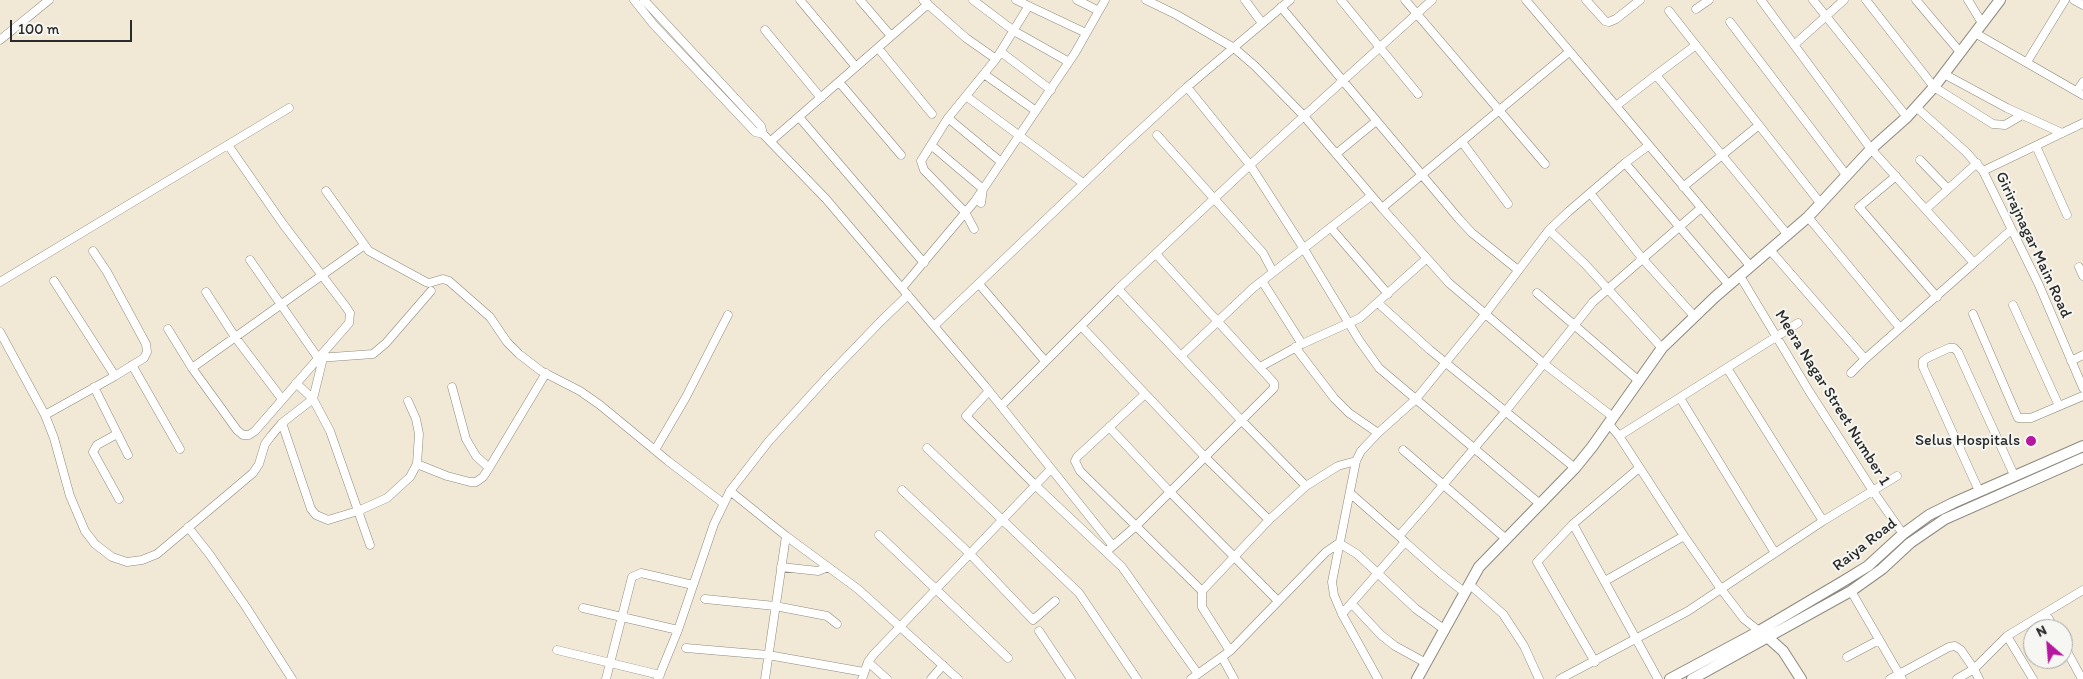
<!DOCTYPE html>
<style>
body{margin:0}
#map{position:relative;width:2083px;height:679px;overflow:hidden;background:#f1e9d5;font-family:Itim,sans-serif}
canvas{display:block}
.north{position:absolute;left:2023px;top:619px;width:50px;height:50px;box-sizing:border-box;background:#f6f6f2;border:1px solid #a5a5a2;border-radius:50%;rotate:333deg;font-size:14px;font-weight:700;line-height:20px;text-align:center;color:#2b2b2b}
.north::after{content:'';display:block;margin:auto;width:18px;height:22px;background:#b5179e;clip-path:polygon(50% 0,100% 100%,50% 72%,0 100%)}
.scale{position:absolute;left:10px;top:20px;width:122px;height:22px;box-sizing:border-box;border:2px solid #2b2b2b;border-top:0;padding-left:6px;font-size:15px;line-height:18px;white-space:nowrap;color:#2b2b2b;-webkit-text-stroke:4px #f6f6f2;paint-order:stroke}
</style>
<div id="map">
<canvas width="2083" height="679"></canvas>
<div class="north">N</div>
<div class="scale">100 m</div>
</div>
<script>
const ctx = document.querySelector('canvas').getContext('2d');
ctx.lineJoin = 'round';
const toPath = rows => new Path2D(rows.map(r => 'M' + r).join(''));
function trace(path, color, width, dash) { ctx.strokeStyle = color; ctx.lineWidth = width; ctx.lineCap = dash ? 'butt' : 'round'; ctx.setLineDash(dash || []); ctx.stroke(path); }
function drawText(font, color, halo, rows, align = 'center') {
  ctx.font = font + ' Itim,sans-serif'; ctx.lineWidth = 4; ctx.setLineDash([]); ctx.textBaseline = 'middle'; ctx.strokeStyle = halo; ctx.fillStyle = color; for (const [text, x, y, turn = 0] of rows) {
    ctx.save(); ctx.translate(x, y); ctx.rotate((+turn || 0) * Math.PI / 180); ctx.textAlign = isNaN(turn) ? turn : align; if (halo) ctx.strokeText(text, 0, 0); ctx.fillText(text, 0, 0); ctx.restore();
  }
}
const minor = toPath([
 [634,0,654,25,755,132,763,134],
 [644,0,761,126,763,134,826,199,985,386,1113,546],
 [800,0,856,67],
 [860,0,891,36],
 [923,0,966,38,996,59],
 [973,0,1014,31,1069,62],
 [1016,0,1086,33],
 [1077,0,1099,11],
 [1146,0,1177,15,1234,48,1255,66,1303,115,1382,208,1449,283,1543,363,1613,417],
 [1245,0,1262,23],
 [1341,0,1418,94],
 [1405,0,1545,164],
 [1526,0,1616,106],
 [1586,0,1605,21,1609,22,1616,19,1640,0],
 [1761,0,1871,149,1974,263,1865,359,1770,250],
 [1813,0,1907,117],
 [1866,0,1934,87,1993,124,2005,125,2022,115],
 [1916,0,1960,52],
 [1968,0,1982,23],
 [2074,0,2083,5],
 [1281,7,1459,219,1472,233,1518,270],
 [1696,9,1709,0],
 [1669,11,1821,204],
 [1730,22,1847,176],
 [765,30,821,98],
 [1975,33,2083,95],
 [0,40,49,0],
 [1696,45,1656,75,1787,234],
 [1794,45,1844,0],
 [878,48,932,114],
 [1001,52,1051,90],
 [2027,62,2065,0],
 [984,74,1036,111],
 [1944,74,2007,108,2062,133],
 [1656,75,1616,106,1751,267],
 [839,82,901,155],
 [1187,87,1250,165,1304,249,1359,340,1379,368,1540,504],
 [2077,91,2083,82],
 [966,96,1083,183],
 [1916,107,1966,152,1983,171,2039,285,2083,388],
 [799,117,924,263],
 [948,118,1001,162],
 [1157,135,1263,253,1273,272],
 [771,141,928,4],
 [1462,142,1508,204],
 [931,145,983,189,981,203],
 [1648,146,1625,163,1729,285],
 [2036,146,2067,215],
 [1336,154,1375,122],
 [1920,160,1948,189],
 [1983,171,2083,123],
 [1896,176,1859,207,1937,297],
 [1683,187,1759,125],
 [326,191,369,251,426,282,429,283,443,279,449,281,490,317,507,342,519,354,541,371,580,391,600,405,668,461,723,503],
 [1590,193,1642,258,1694,316],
 [1382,208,1569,52],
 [1926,209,1977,163],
 [1808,217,1900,328],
 [1331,228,1388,294],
 [974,229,965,212,924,170,921,161,948,118,996,59,1028,7],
 [1549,230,1585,264,1662,348],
 [250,260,318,358,373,354,386,343,431,291],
 [1974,263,2011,230],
 [2079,267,2083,276],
 [1740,276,1809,391,1873,491,1903,534],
 [54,281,115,376],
 [1262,281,1302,344],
 [0,282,289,108],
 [979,284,1045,361],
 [902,288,975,201,1075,53,1105,0],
 [1118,289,1242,421,1306,486],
 [206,292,235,337,282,399],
 [1537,293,1639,381],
 [1378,303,1430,350,1575,468],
 [2013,305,2059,406],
 [1973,314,2018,418,2031,418,2083,396],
 [934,326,1125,144,1187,87,1290,0],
 [1081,326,1205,457,1269,520],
 [168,329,192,368,237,430,243,435,249,435,255,431,349,323,350,313,346,307,283,224,228,145],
 [0,332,45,415,54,438,70,496,85,531,95,544,112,557,127,562,142,560,157,554,253,473,259,464,265,444,271,436,282,423,313,399,323,358],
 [1295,347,1334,398,1349,413,1378,433],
 [1181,356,1253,288,1371,196],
 [2071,361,2083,355],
 [132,365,180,449],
 [1260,367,1302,344,1360,318,1426,259],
 [192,368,363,246],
 [1727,368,1823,521],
 [1851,373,1865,359],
 [296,383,313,399,330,431,370,545],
 [94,387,128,455],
 [452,387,466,439,476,456,489,468],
 [989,391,966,416,1035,485,1122,567,1198,674],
 [1145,394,1077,457,1075,461,1080,471,1202,591],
 [1680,398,1775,553],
 [1001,406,1118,289,1250,165,1432,0],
 [45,415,115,376,144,358,147,352,146,344,107,272,93,251],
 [282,423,311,509,316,515,328,520,358,511,387,498,410,477,417,464,419,434,416,419,408,401],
 [1609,424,1619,436,1684,536,1721,589,1744,619,1759,631],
 [1109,427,1170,492,1278,601],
 [117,434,97,445,93,452,119,499],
 [1619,436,1798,323],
 [927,448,1079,593,1137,679],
 [655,450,686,397,728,315],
 [1403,450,1505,538],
 [417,464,447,476,470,482,476,482,483,477,489,468,546,373],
 [902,490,969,553,1033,620,1055,601],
 [730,491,786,536,858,589,958,679],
 [1979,491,1923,367,1923,361,1927,358,1949,348,1954,348,1958,352,2014,475],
 [1350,493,1399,536],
 [1573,524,1658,679],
 [188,527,210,555,246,607,292,679],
 [879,535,1008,658],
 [1405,542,1440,573,1464,592],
 [1107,551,1136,526,1274,388,1274,383,1156,254],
 [781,567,818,571,828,567],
 [1605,581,1684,536],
 [1469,584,1503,614,1524,646,1539,679],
 [1851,591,1902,679],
 [705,599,775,606,827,616,837,624],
 [1352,604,1381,635,1395,646,1426,663],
 [583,608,678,630],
 [1342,614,1405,542,1399,536,1421,511,1505,412,1593,302,1701,208],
 [2041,617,2045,616,2049,619,2054,629],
 [1039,631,1071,679],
 [2007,636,2033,679],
 [2063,644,2082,679],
 [686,648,768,655,864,672],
 [557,650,660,675],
 [1230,651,1202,607,1202,591,1269,520,1306,486,1338,466,1356,461],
 [1222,657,1234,679],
 [1847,657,1879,640],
 [868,662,887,679],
 [1595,662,1537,562,1573,524,1639,468],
 [606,679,632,577,641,573,693,585],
 [658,679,678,630,714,524,730,491,769,441,829,375,881,321,908,295],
 [765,679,786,536],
 [862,679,868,662,874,654,1051,469],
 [931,679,943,665],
 [1191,679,1230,651,1326,552,1339,543,1357,554,1416,609,1445,630],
 [1378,679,1342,614,1334,595,1332,582,1356,461,1361,451,1378,433,1416,399,1486,313,1549,230,1568,212,1625,163],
 [1560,679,1688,611,1823,521,1897,476],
 [1890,679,1949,647,1955,646,1961,650,1974,669,2007,636,2083,590],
 [1957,679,1974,669,1979,679]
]);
const tertiary = toPath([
 [1764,634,1783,651,1801,679],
 [1417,679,1479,567,1575,468,1592,447,1662,348,1715,297,1808,217,1871,149,1907,117,1934,87,2000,0],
 [1670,679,1754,634,1842,582,1868,566,1903,534,1929,515,1953,503,2083,446],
 [1692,679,1851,591,1882,569,1910,543,1945,519,2083,458]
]);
trace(minor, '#8e8a80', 9);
trace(tertiary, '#8e8a80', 12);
trace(minor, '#fff', 8);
trace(tertiary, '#fff', 10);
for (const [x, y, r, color] of [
 [2031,441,6,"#b5179e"]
]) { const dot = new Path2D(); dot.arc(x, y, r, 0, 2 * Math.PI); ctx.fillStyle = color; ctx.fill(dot); trace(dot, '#f6f6f2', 2); }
drawText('16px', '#2b2b2b', '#f6f6f2', [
 ["Girirajnagar Main Road",2033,245,65],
 ["Meera Nagar Street Number 1",1832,398,58],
 ["Raiya Road",1865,545,-38]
]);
drawText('16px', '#2b2b2b', '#f6f6f2', [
 ["Selus Hospitals",2020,441]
], 'right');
</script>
